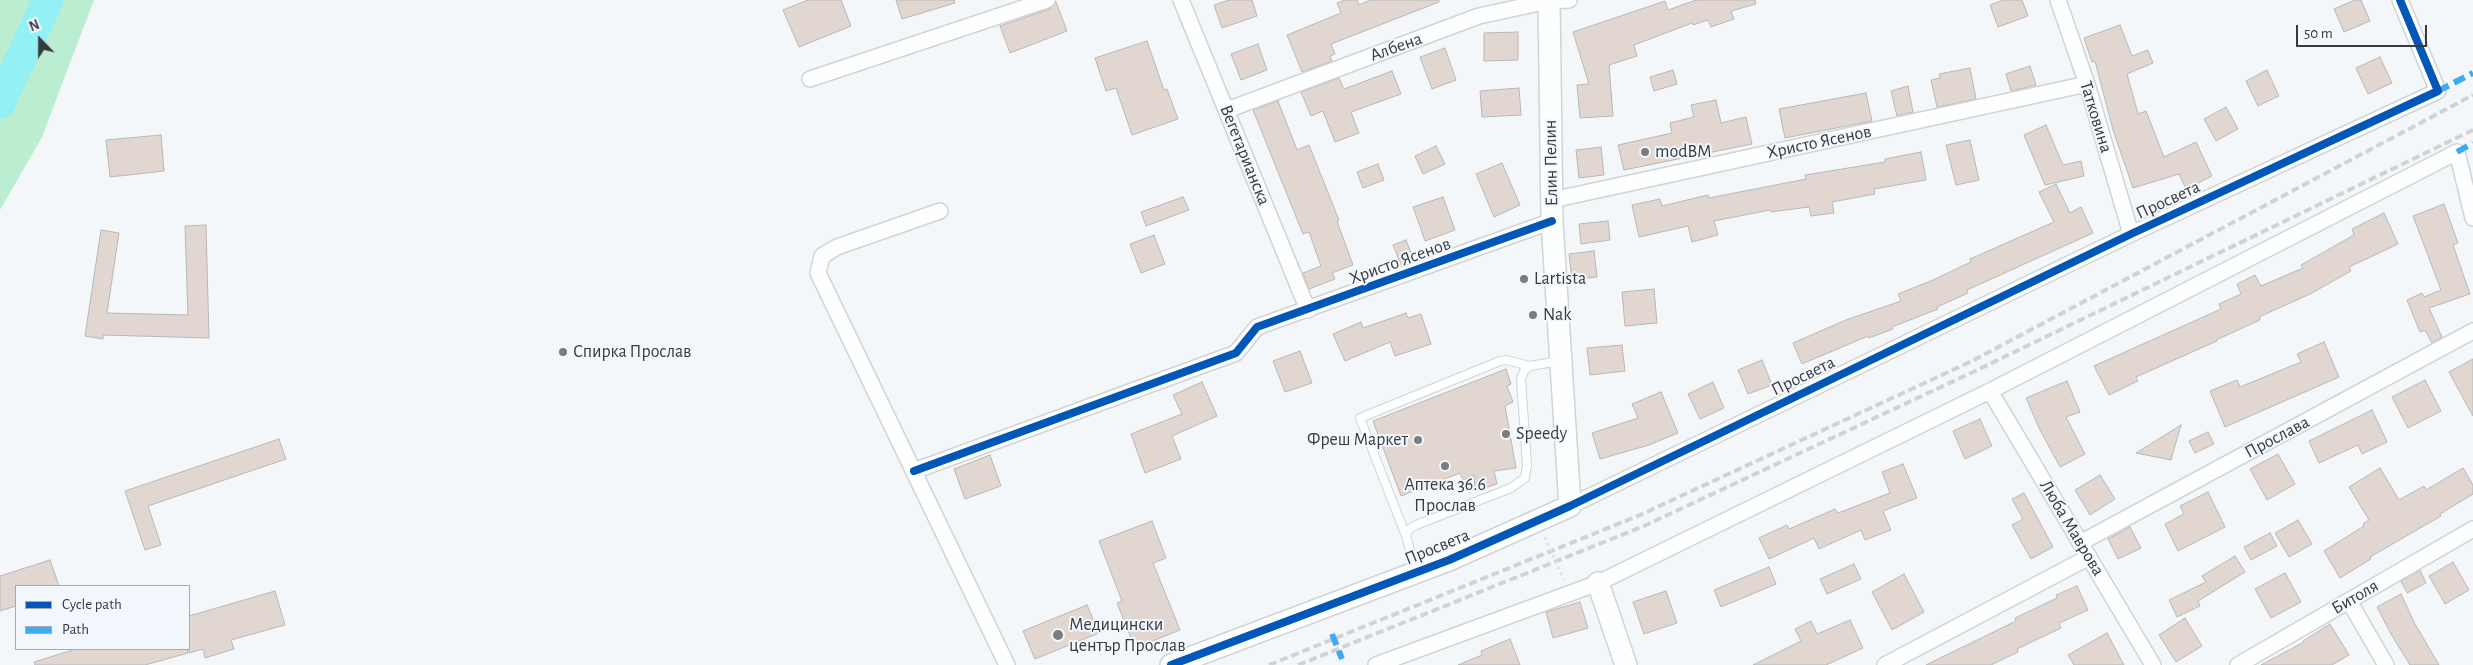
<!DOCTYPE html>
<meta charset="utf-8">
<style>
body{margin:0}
#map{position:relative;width:2473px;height:665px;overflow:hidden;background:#f4f7fa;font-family:"Alegreya Sans",sans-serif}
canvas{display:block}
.legend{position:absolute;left:15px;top:585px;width:175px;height:65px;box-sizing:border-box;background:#f1f7fd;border:1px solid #a7abb0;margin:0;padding:6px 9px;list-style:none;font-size:15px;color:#383a3d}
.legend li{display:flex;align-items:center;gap:10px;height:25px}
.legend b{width:25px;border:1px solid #a7abb0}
.north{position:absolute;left:15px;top:15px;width:50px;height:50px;-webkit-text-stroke:4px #f1f7fd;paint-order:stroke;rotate:338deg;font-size:14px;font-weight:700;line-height:20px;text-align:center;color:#383a3d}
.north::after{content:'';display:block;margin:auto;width:18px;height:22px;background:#383a3d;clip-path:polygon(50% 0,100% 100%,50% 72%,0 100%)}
.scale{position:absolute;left:2296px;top:25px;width:131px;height:22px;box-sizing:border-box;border:2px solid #383a3d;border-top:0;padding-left:6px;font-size:15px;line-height:18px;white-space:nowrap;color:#383a3d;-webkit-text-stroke:4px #f1f7fd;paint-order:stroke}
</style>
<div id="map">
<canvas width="2473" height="665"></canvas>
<ul class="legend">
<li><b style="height:6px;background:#0057b8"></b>Cycle path</li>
<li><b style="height:6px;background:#3fa9f5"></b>Path</li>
</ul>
<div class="north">N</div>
<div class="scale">50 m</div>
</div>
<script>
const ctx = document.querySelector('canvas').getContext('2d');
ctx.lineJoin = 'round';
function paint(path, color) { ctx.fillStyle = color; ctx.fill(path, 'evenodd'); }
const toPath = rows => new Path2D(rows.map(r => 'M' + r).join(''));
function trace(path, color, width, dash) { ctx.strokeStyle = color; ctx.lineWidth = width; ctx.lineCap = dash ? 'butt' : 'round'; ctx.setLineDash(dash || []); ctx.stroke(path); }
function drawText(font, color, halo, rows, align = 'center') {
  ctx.font = font + ' "Alegreya Sans",sans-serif'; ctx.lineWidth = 4; ctx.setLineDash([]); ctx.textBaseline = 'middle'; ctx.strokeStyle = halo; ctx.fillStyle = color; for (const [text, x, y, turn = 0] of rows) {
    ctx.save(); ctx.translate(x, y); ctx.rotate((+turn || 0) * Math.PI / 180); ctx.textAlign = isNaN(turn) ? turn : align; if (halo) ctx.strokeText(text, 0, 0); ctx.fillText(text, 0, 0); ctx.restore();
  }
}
paint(toPath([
 [0,0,94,0,42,137,0,210]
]), '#bbedd1');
trace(toPath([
 [0,103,48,0]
]), '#93f0f4', 31);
const building = toPath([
 [808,0,841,0,851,26,799,47,783,10,808,0],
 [896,0,954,0,955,3,902,19,896,0],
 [1229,0,1252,0,1257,16,1222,28,1214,5,1229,0],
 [1345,0,1357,0,1359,5,1370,0,1439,0,1439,2,1331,44,1335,54,1330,56,1332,61,1302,72,1287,35,1341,13,1337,3,1345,0],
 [1696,0,1755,0,1756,4,1731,11,1734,19,1711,27,1708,20,1693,25,1692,23,1634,45,1637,56,1609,65,1613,116,1580,118,1577,85,1589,84,1573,32,1665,1,1668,10,1696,0],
 [2003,0,2022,0,2028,16,1998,27,1990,5,2003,0],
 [2355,0,2361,0,2370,21,2344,32,2334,9,2355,0],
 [1056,2,1067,31,1010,53,1000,26,1050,9,1056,2],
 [2120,25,2132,56,2148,50,2153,63,2127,74,2138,114,2146,111,2164,157,2196,142,2212,176,2186,189,2179,174,2133,188,2113,130,2095,61,2092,62,2084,38,2120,25],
 [1518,32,1518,60,1484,61,1484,33,1518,32],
 [1147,41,1164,90,1167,89,1178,119,1132,135,1116,88,1106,91,1095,58,1147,41],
 [1258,44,1267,70,1241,80,1231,54,1258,44],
 [1445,48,1456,80,1432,89,1420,57,1445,48],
 [2380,57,2392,83,2368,94,2356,68,2380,57],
 [2030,66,2036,85,2011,91,2006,74,2030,66],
 [1970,68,1976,99,1937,107,1931,80,1940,78,1939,74,1970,68],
 [1673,70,1677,84,1654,91,1650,77,1673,70],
 [2267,70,2279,96,2258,106,2246,81,2267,70],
 [1392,71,1401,94,1351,112,1359,133,1335,142,1323,111,1311,116,1301,92,1339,78,1344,89,1392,71],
 [1908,86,1913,112,1897,116,1891,91,1908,86],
 [1519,88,1521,115,1482,117,1480,91,1519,88],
 [1866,93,1872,121,1785,138,1779,109,1866,93],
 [1716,100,1721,123,1746,117,1752,144,1624,170,1618,145,1672,133,1670,123,1694,117,1691,105,1716,100],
 [1278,101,1297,150,1309,145,1339,220,1337,221,1353,265,1332,273,1335,279,1309,289,1303,273,1321,266,1309,232,1303,234,1253,110,1278,101],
 [2226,107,2238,129,2216,141,2204,119,2226,107],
 [2046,125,2063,165,2081,161,2084,176,2045,185,2024,135,2046,125],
 [161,135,164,171,110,177,106,140,161,135],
 [1970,140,1979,180,1956,185,1946,145,1970,140],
 [1436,146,1445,164,1423,174,1415,156,1436,146],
 [1601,147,1604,175,1579,178,1576,150,1601,147],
 [1921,152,1926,180,1874,189,1875,194,1832,202,1834,213,1811,216,1809,207,1771,212,1770,210,1714,221,1718,235,1692,242,1688,226,1639,237,1632,205,1660,199,1662,206,1708,195,1709,198,1806,179,1805,175,1885,162,1885,159,1921,152],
 [1502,163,1520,205,1494,217,1476,174,1502,163],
 [1378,164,1384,180,1363,188,1357,172,1378,164],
 [2056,184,2070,213,2081,207,2093,233,1967,290,1968,293,1937,307,1938,309,1892,327,1893,329,1869,338,1868,336,1802,364,1793,343,1846,320,1901,301,1898,294,1933,280,1971,262,1970,259,2054,222,2039,192,2056,184],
 [1183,197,1189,210,1146,226,1141,212,1183,197],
 [1443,197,1455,230,1425,241,1413,207,1443,197],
 [2444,204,2458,243,2453,245,2470,294,2429,308,2442,337,2432,343,2425,330,2420,332,2407,300,2422,293,2424,297,2441,290,2413,216,2444,204],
 [2384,213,2398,244,2349,267,2351,271,2310,294,2259,317,2260,320,2216,340,2217,341,2136,377,2138,381,2109,395,2094,366,2221,309,2219,304,2241,294,2237,284,2255,275,2261,286,2303,268,2301,265,2354,235,2352,229,2384,213],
 [1608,221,1610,240,1581,244,1579,224,1608,221],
 [206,225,209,338,103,335,103,339,85,336,101,230,119,233,107,313,188,315,185,226,206,225],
 [1154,235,1165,264,1141,273,1130,244,1154,235],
 [1406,240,1414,260,1401,265,1393,245,1406,240],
 [1594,251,1597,277,1572,280,1569,254,1594,251],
 [1654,289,1657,323,1625,326,1622,292,1654,289],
 [1406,313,1408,318,1421,314,1431,344,1395,356,1390,342,1345,361,1333,334,1361,322,1363,328,1406,313],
 [2324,342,2339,377,2225,427,2210,391,2237,380,2240,387,2301,362,2297,354,2324,342],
 [1622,345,1625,371,1590,375,1587,348,1622,345],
 [1300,351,1312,383,1285,392,1273,361,1300,351],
 [2473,359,2473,416,2449,372,2473,359],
 [1762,360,1772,385,1748,394,1738,370,1762,360],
 [1506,369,1511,384,1507,386,1513,402,1505,406,1516,468,1494,471,1497,484,1475,491,1474,475,1463,480,1460,473,1401,496,1373,421,1506,369],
 [2425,380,2441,411,2408,428,2392,397,2425,380],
 [2067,381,2080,412,2066,417,2085,454,2060,467,2039,428,2026,398,2067,381],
 [1202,382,1217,416,1172,436,1181,459,1145,473,1131,434,1182,414,1173,395,1202,382],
 [1713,382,1724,408,1700,419,1688,394,1713,382],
 [1661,392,1678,433,1649,445,1600,459,1592,433,1638,418,1632,404,1661,392],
 [2372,410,2387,442,2362,454,2358,445,2319,463,2309,441,2372,410],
 [1980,419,1992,446,1965,459,1953,431,1980,419],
 [2181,425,2171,460,2136,453,2181,425],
 [2208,432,2214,444,2195,453,2189,441,2208,432],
 [279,439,286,459,148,506,161,545,145,550,125,491,279,439],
 [2278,454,2295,484,2267,500,2250,469,2278,454],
 [990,455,1001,486,965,499,954,469,990,455],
 [1903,464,1917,498,1883,511,1891,530,1865,540,1861,530,1819,549,1814,538,1769,559,1759,538,1787,525,1789,529,1835,509,1838,513,1890,493,1882,472,1903,464],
 [2380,468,2399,500,2424,486,2426,490,2463,468,2473,485,2473,494,2440,514,2441,516,2370,557,2371,559,2340,578,2324,551,2364,526,2363,524,2369,520,2349,487,2380,468],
 [2100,475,2115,499,2090,515,2075,490,2100,475],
 [2208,492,2225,527,2178,551,2165,524,2184,514,2180,506,2208,492],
 [2024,493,2053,547,2031,559,2012,525,2023,519,2012,499,2024,493],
 [2298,520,2312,544,2289,557,2275,533,2298,520],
 [1152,521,1166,558,1153,563,1180,630,1135,648,1117,603,1122,601,1099,541,1152,521],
 [2130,527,2141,548,2118,559,2108,539,2130,527],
 [2270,533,2277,546,2251,560,2244,547,2270,533],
 [2235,556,2245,572,2198,601,2200,606,2177,617,2169,600,2206,582,2202,576,2235,556],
 [50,560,59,586,16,586,16,606,0,611,0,576,50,560],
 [2453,562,2469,590,2445,604,2429,576,2453,562],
 [1854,564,1861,579,1827,594,1820,579,1854,564],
 [1769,567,1776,584,1721,607,1714,590,1769,567],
 [2420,570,2426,583,2407,593,2401,581,2420,570],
 [2285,573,2301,602,2271,618,2255,589,2285,573],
 [1904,574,1924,612,1892,630,1872,592,1904,574],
 [2077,586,2088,610,2059,623,2061,628,2017,649,2018,652,1991,665,1926,665,2016,621,2015,618,2057,598,2056,595,2077,586],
 [275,591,285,625,231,640,234,649,205,658,203,649,189,653,189,616,275,591],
 [1666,591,1677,623,1644,634,1633,602,1666,591],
 [2401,594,2414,622,2439,665,2410,665,2391,634,2377,607,2401,594],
 [1580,602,1588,628,1553,638,1546,612,1580,602],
 [1087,605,1099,633,1035,659,1023,631,1087,605],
 [2185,618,2202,646,2176,662,2159,635,2185,618],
 [1850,620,1863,648,1826,665,1753,665,1801,641,1795,629,1811,621,1817,634,1850,620],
 [2330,624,2349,655,2332,665,2261,665,2304,642,2303,641,2330,624],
 [2107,633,2124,665,2074,665,2068,655,2107,633],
 [1510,639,1520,665,1458,665,1482,655,1481,651,1510,639],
 [76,649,187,649,188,653,145,665,35,665,34,662,76,649]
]);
paint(building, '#e2d7d0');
trace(building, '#b7b7b8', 1);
const lane = toPath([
 [1406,536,1360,418,1500,361,1506,360,1530,366],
 [1416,571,1406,536,1408,530,1416,525,1511,488,1525,478,1527,465,1521,379,1524,371,1530,366,1559,361]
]);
const street = toPath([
 [1181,0,1308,310],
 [2058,0,2087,84,2131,234],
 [810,79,1047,0],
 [1227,110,1479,16,1549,1,1569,0],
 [1552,200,2087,84],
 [940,211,837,247,822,256,818,273,1007,665],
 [1990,391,2153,665],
 [914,471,1236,353,1257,327,1552,221],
 [1570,506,2131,234,2438,91,2400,0],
 [2080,543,2473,331],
 [2349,601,2386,665],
 [1376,665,1598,583,1990,391,2457,152,2473,218],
 [1885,665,2089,557],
 [2238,665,2473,529]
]);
const secondary = toPath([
 [1598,583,1626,665],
 [1171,665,1449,560,1570,506,1552,221,1549,0]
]);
trace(lane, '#d1d3d6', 10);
trace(street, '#d1d3d6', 18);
trace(secondary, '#d1d3d6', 24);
trace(toPath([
 [1469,478,1470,493]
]), '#e0e1e1', 3, [2.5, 4]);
trace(lane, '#fdfefe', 8);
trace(street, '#fdfefe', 15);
trace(secondary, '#fdfefe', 21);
trace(toPath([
 [1269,665,1640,515,1972,361,2473,95],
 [1298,665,1644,526,1971,373,2473,130]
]), '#d0d2d3', 4, [8, 4]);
trace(toPath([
 [1545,537,1564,580]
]), '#e0e1e1', 3, [2.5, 4]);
trace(toPath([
 [2438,91,2473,73],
 [2457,152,2473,143],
 [1332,634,1342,659]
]), '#3fa9f5', 6, [12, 6]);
trace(toPath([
 [914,471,1236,353,1257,327,1552,221],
 [1171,665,1449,560,1570,506,2131,234,2438,91,2400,0]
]), '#0057b8', 8);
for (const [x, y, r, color] of [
 [1645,152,5,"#7a7c7f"],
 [1524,279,5,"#7a7c7f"],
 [1533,315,5,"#7a7c7f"],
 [563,352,5,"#7a7c7f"],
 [1506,434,5,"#7a7c7f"],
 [1418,440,5,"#7a7c7f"],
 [1445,466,5,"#7a7c7f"],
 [1058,635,6,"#7a7c7f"]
]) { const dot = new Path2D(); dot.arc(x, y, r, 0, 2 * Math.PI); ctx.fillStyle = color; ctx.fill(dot); trace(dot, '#f1f7fd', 2); }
drawText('18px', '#383a3d', '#f1f7fd', [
 ["Албена",1396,47,-20],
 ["Татковина",2096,117,73],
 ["Христо Ясенов",1819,142,-12],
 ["Вегетарианска",1245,155,68],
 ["Елин Пелин",1551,163,-91],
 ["Просвета",2168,200,-25],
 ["Христо Ясенов",1400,261,-20],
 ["Просвета",1803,376,-26],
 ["Прослава",2277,437,-28],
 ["Люба Маврова",2072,528,59],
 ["Просвета",1437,547,-22],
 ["Битоля",2355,597,-30]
]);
drawText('18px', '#383a3d', '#f1f7fd', [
 ["modBM",1655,152],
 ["Lartista",1534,279],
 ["Nak",1543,315],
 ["Спирка Прослав",573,352],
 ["Speedy",1516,434],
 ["Фреш Маркет",1408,440,"right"],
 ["Аптека 36.6",1445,485,"center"],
 ["Прослав",1445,506,"center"],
 ["Медицински",1069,625],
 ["център Прослав",1069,646]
], 'left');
</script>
